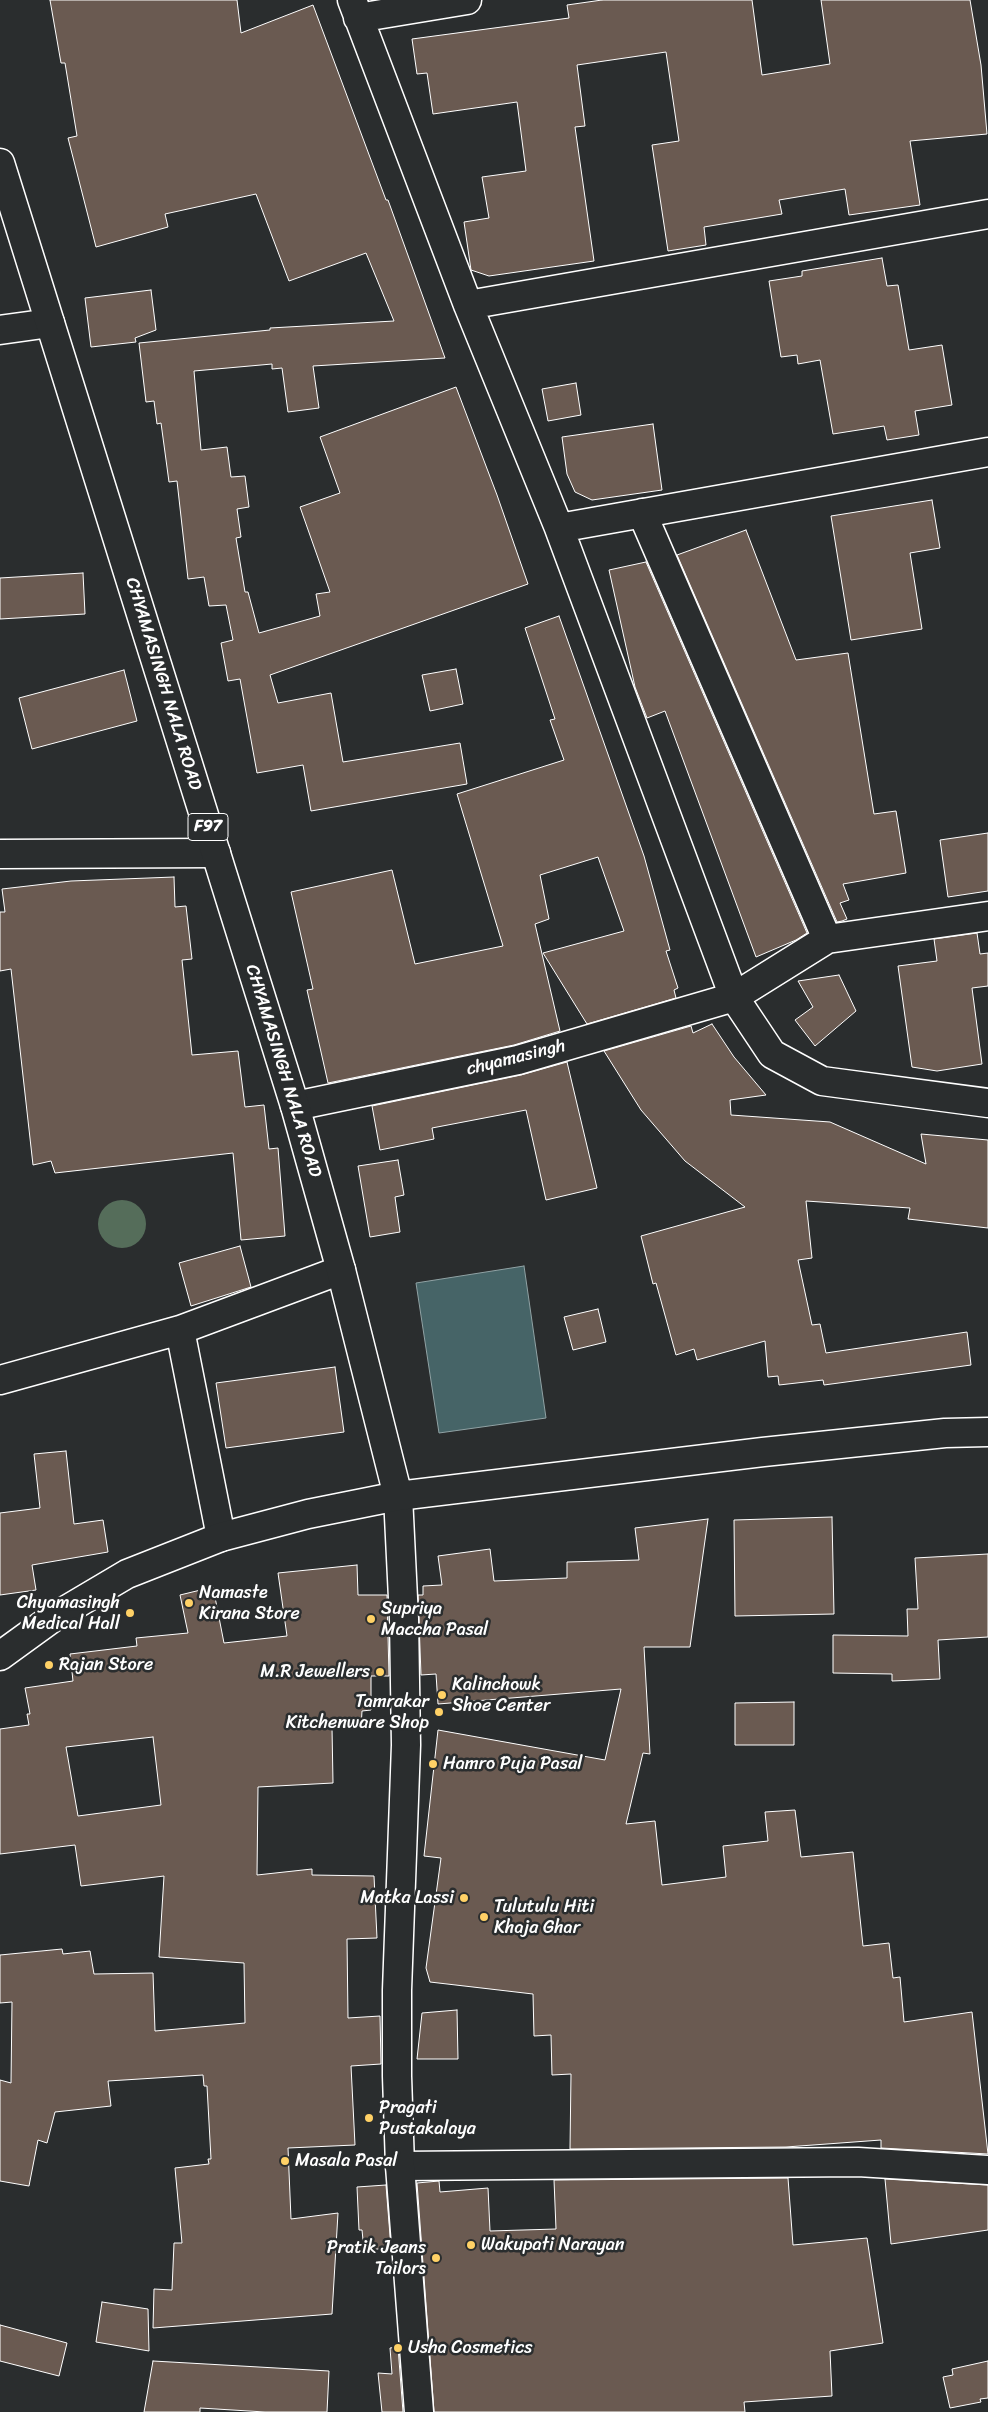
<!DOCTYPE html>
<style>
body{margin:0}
canvas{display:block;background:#2a2d2e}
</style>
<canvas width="988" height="2412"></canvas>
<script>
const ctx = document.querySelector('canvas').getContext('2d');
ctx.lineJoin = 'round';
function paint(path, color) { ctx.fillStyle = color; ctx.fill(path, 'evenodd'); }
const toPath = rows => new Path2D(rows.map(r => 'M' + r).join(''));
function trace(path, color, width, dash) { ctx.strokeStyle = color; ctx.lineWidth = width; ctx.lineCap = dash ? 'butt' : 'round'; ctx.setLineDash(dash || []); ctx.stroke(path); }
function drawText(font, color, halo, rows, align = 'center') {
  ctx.font = font + ' Sriracha,sans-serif'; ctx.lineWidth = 5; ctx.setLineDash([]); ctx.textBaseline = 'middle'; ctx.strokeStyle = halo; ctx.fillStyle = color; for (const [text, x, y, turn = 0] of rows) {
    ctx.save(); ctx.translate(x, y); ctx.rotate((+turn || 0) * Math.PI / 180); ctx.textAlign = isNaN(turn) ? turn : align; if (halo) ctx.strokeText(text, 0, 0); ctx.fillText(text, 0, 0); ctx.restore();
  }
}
paint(toPath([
 '98 1224a24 24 0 1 1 48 0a24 24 0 1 1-48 0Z'
]), '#556d5a');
const water = toPath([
 [524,1266,546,1418,439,1433,416,1283,524,1266]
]);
paint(water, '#466467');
trace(water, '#90a2a4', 1);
const building = toPath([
 [50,0,237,0,241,33,313,5,386,200,388,200,445,358,313,366,319,408,288,412,282,368,272,369,272,364,194,371,201,450,227,447,231,477,245,476,249,507,237,509,241,537,236,538,245,592,248,592,259,633,320,616,316,594,330,592,300,507,340,493,320,437,456,387,497,495,528,584,270,675,278,703,331,693,343,762,460,743,467,784,311,811,303,765,257,773,240,679,228,681,221,643,233,640,226,605,209,606,204,577,188,579,177,481,169,482,161,423,157,424,154,401,146,402,139,343,270,330,270,328,394,321,366,253,289,281,256,194,165,214,168,227,96,247,68,138,77,136,65,63,61,63,50,0],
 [602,0,752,0,762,75,830,64,821,0,970,0,981,65,987,134,910,141,920,205,849,215,845,189,779,200,782,214,704,227,706,245,668,251,652,145,679,141,666,52,577,65,585,126,575,127,594,261,489,276,471,270,464,222,489,218,482,177,526,171,517,102,433,114,427,73,417,74,412,39,569,18,567,5,602,0],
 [882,258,887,286,898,285,909,350,942,345,952,405,915,411,919,435,887,440,884,426,833,434,820,360,798,364,797,355,781,357,769,281,802,276,802,271,882,258],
 [151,290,156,330,135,338,136,342,91,347,85,298,151,290],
 [576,383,581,415,548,421,542,389,576,383],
 [653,424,662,490,592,500,575,492,567,474,562,437,653,424],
 [932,500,940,548,910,553,922,629,851,640,831,516,932,500],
 [746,530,796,660,848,653,874,814,896,811,906,873,843,884,849,900,840,903,847,919,842,921,837,922,677,555,746,530],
 [646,562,807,933,796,940,756,957,665,711,647,718,635,687,609,570,646,562],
 [83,573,85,614,0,619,0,578,83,573],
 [559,616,644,856,670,950,666,951,678,988,674,990,676,998,587,1024,543,953,624,931,598,857,540,875,549,919,535,924,560,1031,514,1045,328,1083,307,990,313,989,291,892,392,870,415,964,503,946,457,794,564,760,550,720,555,719,525,628,559,616],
 [456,669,463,704,430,711,422,675,456,669],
 [124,670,137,721,32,749,19,698,124,670],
 [988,833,988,891,948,897,940,840,988,833],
 [174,877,175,907,186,906,192,959,182,960,192,1055,238,1051,245,1107,264,1105,269,1149,278,1148,285,1236,241,1240,233,1153,55,1173,51,1161,33,1165,11,969,0,971,0,912,5,912,2,889,71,881,174,877],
 [977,933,980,954,988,953,988,986,972,988,982,1064,937,1071,912,1067,898,966,937,961,934,939,977,933],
 [839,975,856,1011,815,1046,795,1020,813,1007,798,981,839,975],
 [712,1024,734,1057,766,1095,730,1100,731,1115,830,1122,926,1164,921,1134,988,1140,988,1228,908,1219,910,1208,806,1201,812,1258,798,1260,812,1325,820,1324,826,1353,967,1332,971,1365,824,1385,823,1380,779,1385,778,1376,768,1377,765,1341,697,1360,694,1349,676,1355,656,1283,653,1284,641,1236,745,1207,685,1161,641,1110,604,1051,691,1026,693,1033,712,1024],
 [567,1062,597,1188,546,1200,526,1110,432,1128,434,1139,380,1150,372,1106,521,1075,567,1062],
 [398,1160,404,1195,395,1197,400,1232,370,1237,358,1166,398,1160],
 [240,1246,251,1287,191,1306,179,1263,240,1246],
 [598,1309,606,1342,573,1350,564,1317,598,1309],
 [335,1367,344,1432,226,1448,216,1383,335,1367],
 [66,1451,74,1524,103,1520,108,1552,32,1565,36,1590,0,1595,0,1513,40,1508,34,1454,66,1451],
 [832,1517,834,1614,735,1616,734,1520,832,1517],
 [708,1519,690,1647,644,1647,650,1754,643,1753,626,1824,655,1821,662,1885,726,1877,723,1846,768,1841,765,1812,795,1810,801,1857,853,1852,863,1946,889,1943,893,1978,900,1977,904,2022,972,2012,988,2154,881,2148,881,2140,786,2147,570,2149,571,2074,552,2075,551,2035,534,2036,533,1994,430,1982,426,1968,441,1858,424,1856,438,1730,605,1760,621,1689,438,1704,436,1674,421,1675,418,1595,423,1595,423,1586,442,1585,438,1556,490,1549,494,1581,567,1578,567,1562,639,1560,635,1528,708,1519],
 [988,1554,988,1637,938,1640,940,1679,892,1681,892,1674,833,1673,833,1635,908,1636,907,1609,918,1609,915,1558,988,1554],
 [357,1565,358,1595,387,1595,389,1676,371,1676,371,1710,362,1711,361,1728,332,1728,333,1783,258,1787,257,1875,312,1869,312,1875,374,1876,377,1938,347,1939,348,2018,380,2016,381,2064,351,2066,355,2145,288,2148,291,2219,338,2213,332,2314,153,2328,154,2289,172,2290,174,2243,182,2243,175,2168,209,2164,208,2159,211,2159,207,2086,204,2086,203,2075,108,2081,111,2106,55,2112,47,2143,38,2140,29,2186,0,2181,0,2080,11,2083,12,2002,0,2003,0,1955,62,1949,63,1954,90,1951,94,1974,153,1973,155,2031,245,2023,244,1963,159,1957,164,1876,81,1886,75,1845,0,1854,0,1729,29,1725,27,1714,30,1714,25,1688,73,1681,70,1654,137,1646,136,1638,188,1633,180,1595,213,1587,224,1643,287,1636,278,1573,357,1565],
 [153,1737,161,1805,78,1816,66,1747,153,1737],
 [794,1702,794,1745,735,1745,735,1703,794,1702],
 [457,2010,458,2059,417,2059,422,2013,457,2010],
 [788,2178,793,2245,867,2238,883,2343,830,2351,832,2396,744,2402,745,2412,434,2412,417,2183,439,2181,440,2192,488,2188,490,2231,556,2229,554,2180,788,2178],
 [885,2179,988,2185,988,2230,891,2244,885,2179],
 [386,2185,391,2248,364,2250,362,2230,359,2230,357,2187,386,2185],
 [102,2302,148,2309,149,2351,96,2342,102,2302],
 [0,2325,67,2343,59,2376,0,2361,0,2325],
 [398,2347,403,2412,382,2412,378,2373,392,2374,390,2348,398,2347],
 [153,2361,329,2371,327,2412,265,2412,200,2408,200,2412,144,2412,153,2361],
 [988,2361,988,2398,980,2399,981,2402,950,2408,943,2377,953,2375,952,2369,988,2361]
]);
paint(building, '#6a5a51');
trace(building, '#fff', 1);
const minor = toPath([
 [352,0,468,305,559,528,734,997,772,1054,822,1081,988,1103],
 [358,18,467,0],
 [468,305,988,214],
 [0,330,50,323],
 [642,513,827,939,988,916],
 [559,528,988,452],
 [0,854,216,853],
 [295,1106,518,1060,734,997,827,939],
 [0,1380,180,1330],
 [221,1537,180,1330,341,1270],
 [400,2166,858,2162,988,2170]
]);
const secondary = toPath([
 [398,1496,404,1619,406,1745,397,1990,397,2076,400,2166,419,2412]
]);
const primary = toPath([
 [0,163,295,1106,341,1270,398,1496],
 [0,1656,51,1619,127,1574,221,1537,308,1514,398,1496,763,1452,945,1433,988,1432]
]);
trace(minor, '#fff', 31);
trace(secondary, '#fff', 31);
trace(primary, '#fff', 31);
trace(minor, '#2a2d2e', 28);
trace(secondary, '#2a2d2e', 28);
trace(primary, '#2a2d2e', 28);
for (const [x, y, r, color] of [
 [189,1603,5,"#ffd166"],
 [130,1613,5,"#ffd166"],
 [371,1619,5,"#ffd166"],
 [49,1665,5,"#ffd166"],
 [380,1672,5,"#ffd166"],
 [442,1695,5,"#ffd166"],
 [439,1712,5,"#ffd166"],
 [433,1764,5,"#ffd166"],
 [464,1898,5,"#ffd166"],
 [484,1917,5,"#ffd166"],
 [369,2118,5,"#ffd166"],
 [285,2161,5,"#ffd166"],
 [471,2245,5,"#ffd166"],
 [436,2258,5,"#ffd166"],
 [398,2348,5,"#ffd166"]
]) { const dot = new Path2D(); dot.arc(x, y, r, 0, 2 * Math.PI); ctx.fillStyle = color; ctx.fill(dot); trace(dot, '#2a2d2e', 2); }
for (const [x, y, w] of [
 [208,827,40]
]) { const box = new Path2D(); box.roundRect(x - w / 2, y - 13.5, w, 27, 4); ctx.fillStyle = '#2a2d2e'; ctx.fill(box); trace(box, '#fff', 1); }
drawText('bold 16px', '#fff', null, [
 ["F97",208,827]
]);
drawText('18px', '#fff', '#2a2d2e', [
 ["CHYAMASINGH NALA ROAD",163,684,73],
 ["chyamasingh",516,1058,-14],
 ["CHYAMASINGH NALA ROAD",283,1071,73]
]);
drawText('18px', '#fff', '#2a2d2e', [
 ["Namaste",199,1593],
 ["Kirana Store",199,1614],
 ["Chyamasingh",120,1603,"right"],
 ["Medical Hall",120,1624,"right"],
 ["Supriya",381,1609],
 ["Maccha Pasal",381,1630],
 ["Rajan Store",59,1665],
 ["M.R Jewellers",370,1672,"right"],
 ["Kalinchowk",452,1685],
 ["Shoe Center",452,1706],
 ["Tamrakar",429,1702,"right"],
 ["Kitchenware Shop",429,1723,"right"],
 ["Hamro Puja Pasal",443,1764],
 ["Matka Lassi",454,1898,"right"],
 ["Tulutulu Hiti",494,1907],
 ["Khaja Ghar",494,1928],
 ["Pragati",379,2108],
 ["Pustakalaya",379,2129],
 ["Masala Pasal",295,2161],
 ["Wakupati Narayan",481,2245],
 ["Pratik Jeans",426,2248,"right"],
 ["Tailors",426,2269,"right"],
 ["Usha Cosmetics",408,2348]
], 'left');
</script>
